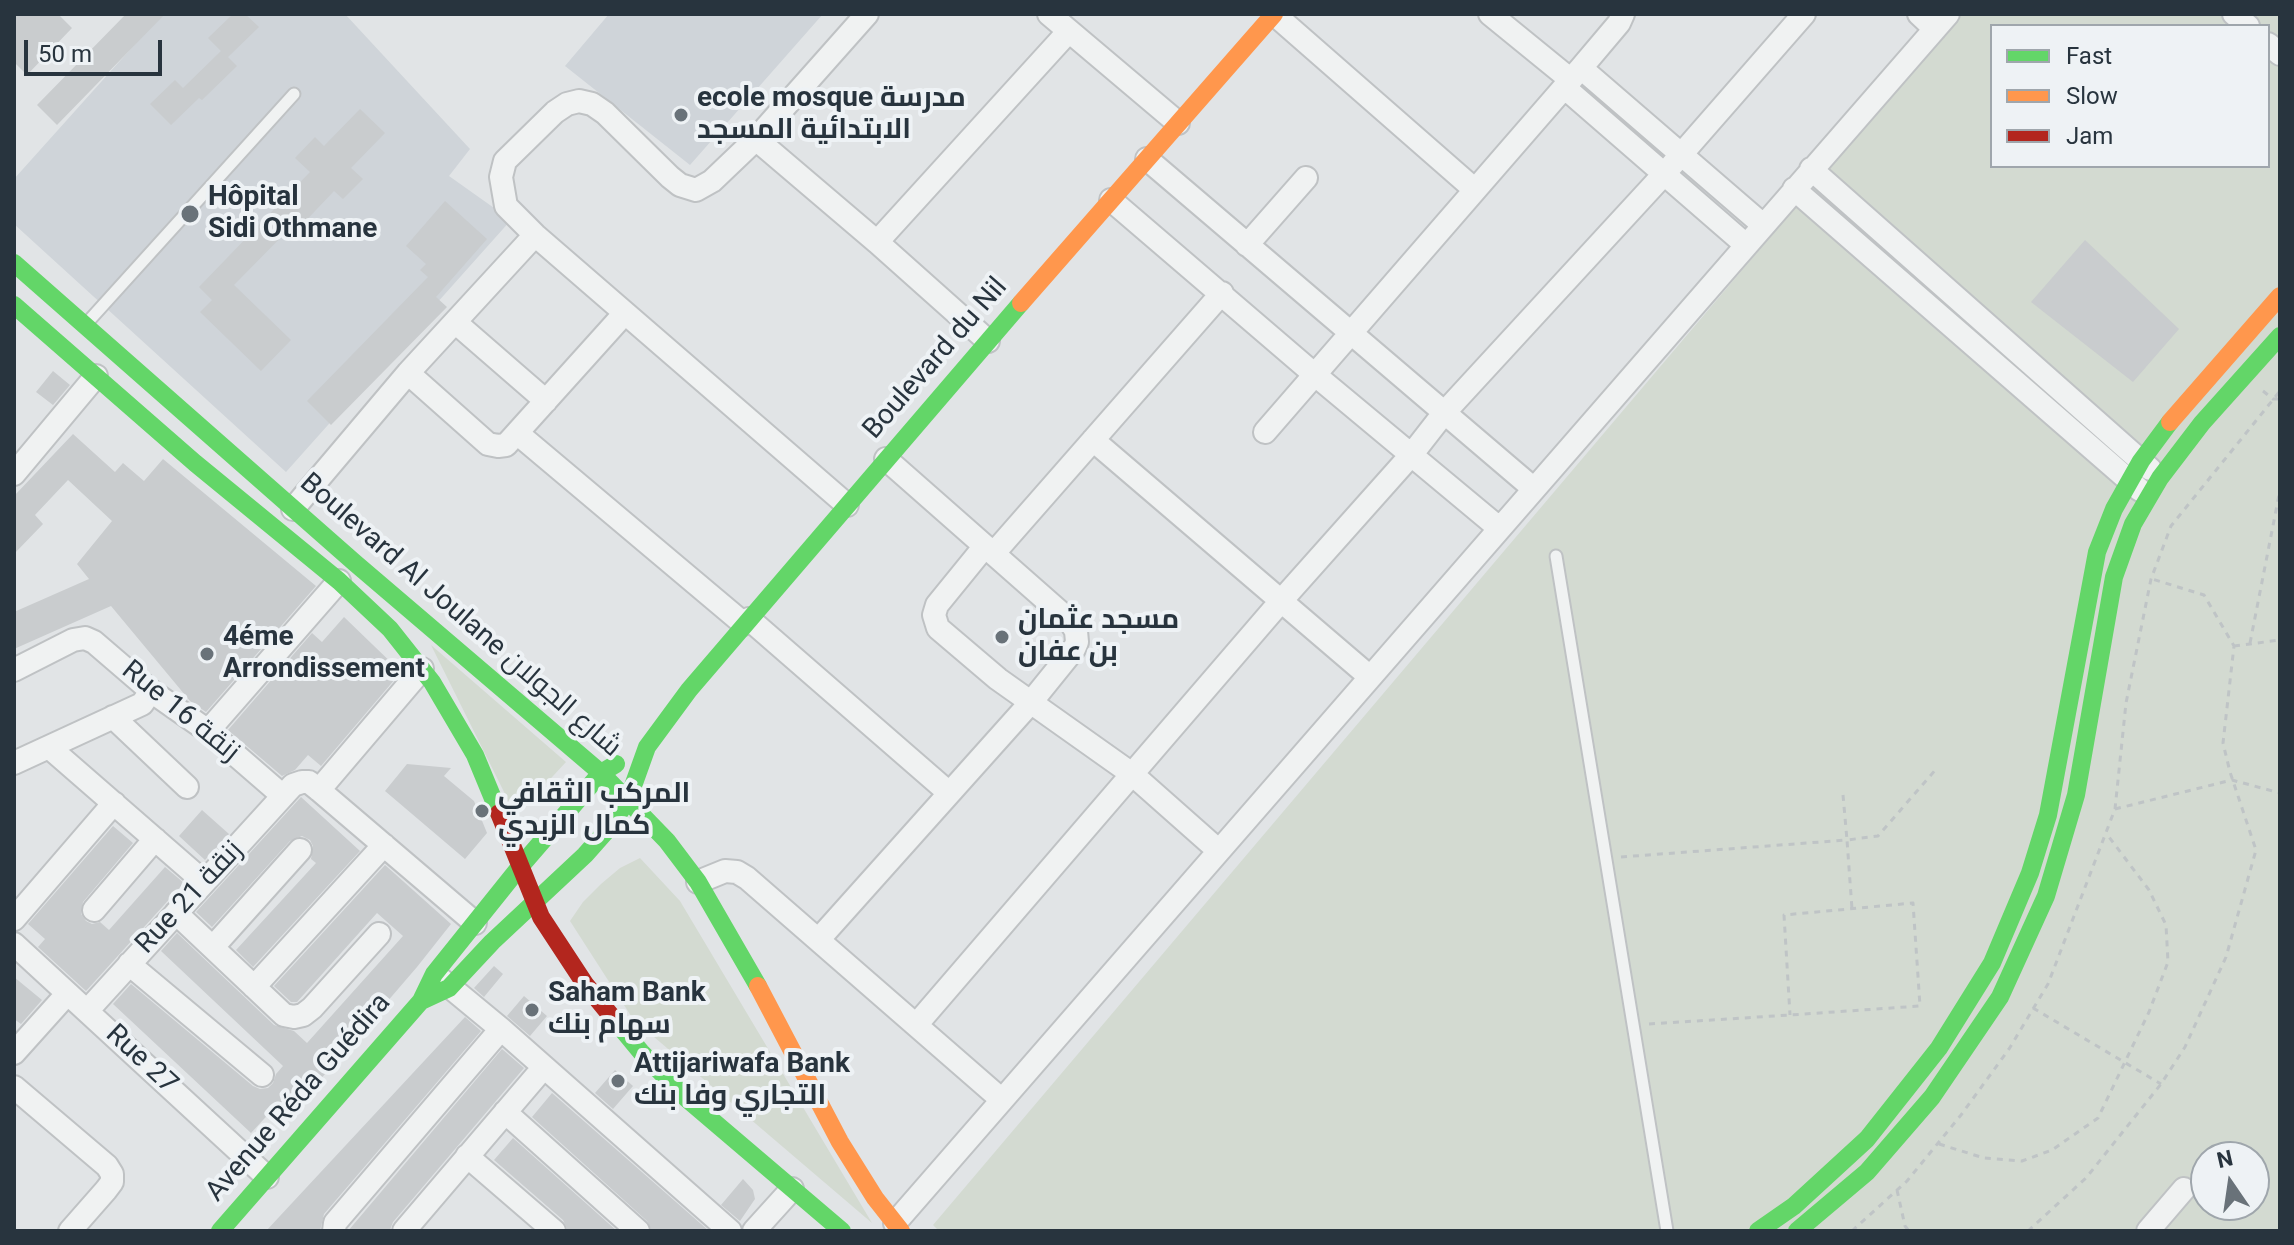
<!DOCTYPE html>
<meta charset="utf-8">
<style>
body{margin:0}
#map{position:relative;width:2294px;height:1245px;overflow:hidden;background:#e1e4e6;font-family:Roboto,sans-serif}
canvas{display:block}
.frame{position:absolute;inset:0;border:16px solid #28343e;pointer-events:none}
.legend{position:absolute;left:1990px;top:24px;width:280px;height:144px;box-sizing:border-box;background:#eef2f5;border:2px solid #9fa6ac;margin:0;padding:10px 14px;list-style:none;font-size:24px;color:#28343e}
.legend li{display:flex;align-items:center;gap:16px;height:40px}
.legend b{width:40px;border:2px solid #9fa6ac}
.north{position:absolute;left:2190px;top:1141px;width:80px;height:80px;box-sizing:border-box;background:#eef2f5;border:2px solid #9fa6ac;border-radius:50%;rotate:347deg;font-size:22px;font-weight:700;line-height:32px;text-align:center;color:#28343e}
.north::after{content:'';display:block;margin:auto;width:28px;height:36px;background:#697279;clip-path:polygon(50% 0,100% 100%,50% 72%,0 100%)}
.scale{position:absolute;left:24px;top:40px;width:138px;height:36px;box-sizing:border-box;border:4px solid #28343e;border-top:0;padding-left:10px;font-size:24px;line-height:28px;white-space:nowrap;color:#28343e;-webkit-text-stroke:6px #eef2f5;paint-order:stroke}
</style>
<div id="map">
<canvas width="2294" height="1245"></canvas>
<div class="frame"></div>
<ul class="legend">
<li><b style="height:10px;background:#63d668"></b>Fast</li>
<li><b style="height:10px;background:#ff974d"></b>Slow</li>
<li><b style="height:10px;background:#b3261e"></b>Jam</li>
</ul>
<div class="north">N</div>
<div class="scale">50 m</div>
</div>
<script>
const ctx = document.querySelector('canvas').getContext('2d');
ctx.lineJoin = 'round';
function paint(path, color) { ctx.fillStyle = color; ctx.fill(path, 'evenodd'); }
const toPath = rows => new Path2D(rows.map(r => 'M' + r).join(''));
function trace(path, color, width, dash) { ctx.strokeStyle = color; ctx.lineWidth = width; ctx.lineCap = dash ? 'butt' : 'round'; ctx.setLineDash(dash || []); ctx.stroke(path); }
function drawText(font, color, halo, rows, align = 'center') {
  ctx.font = font + ' Roboto,Cairo,sans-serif'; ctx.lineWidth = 8; ctx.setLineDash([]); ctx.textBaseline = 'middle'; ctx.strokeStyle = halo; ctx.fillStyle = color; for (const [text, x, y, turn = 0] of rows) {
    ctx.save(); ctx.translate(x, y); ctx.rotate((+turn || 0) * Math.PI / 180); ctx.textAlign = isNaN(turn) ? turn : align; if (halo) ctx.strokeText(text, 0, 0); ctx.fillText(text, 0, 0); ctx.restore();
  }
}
paint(toPath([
 [162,14,345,14,470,149,449,176,511,220,286,472,14,224,14,179],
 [609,14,823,14,690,165,565,66]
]), '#cfd4d9');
paint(toPath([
 [1959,14,2280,14,2280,1231,939,1231,933,1225],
 [1992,26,2268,26,2268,166,1992,166],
 [2206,1157,2254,1157,2254,1205,2206,1205],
 [431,645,566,762,516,816],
 [640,858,680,901,872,1223,633,1019,570,921,583,902,601,884,620,868]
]), '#d3dad1');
paint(toPath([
 [14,14,58,14,72,28,27,75,14,62],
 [126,14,165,14,57,125,37,105],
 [233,14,245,14,259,27,228,57,237,66,202,100,199,98,171,125,150,104,175,80,183,88,221,51,208,38],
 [360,109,385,133,351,168,363,179,343,199,334,191,297,230,293,225,234,285,291,340,261,371,200,312,212,300,199,287,310,172,295,158,315,137,324,146],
 [445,201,487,239,436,297,447,307,331,425,307,401,428,277,420,270,426,264,406,246],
 [2085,240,2179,329,2133,382,2031,302],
 [53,371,70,385,53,405,36,392],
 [73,434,115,472,123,463,144,481,163,459,316,586,206,712,190,701,111,606,14,649,14,612,89,579,77,564,112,521,68,480,35,515,43,524,14,554,14,496],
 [344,617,401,672,321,766,308,755,295,770,282,776,228,730,312,633,322,642],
 [407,764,451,768,444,776,474,801,487,833,465,859,385,791],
 [301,797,360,851,253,967,236,950,316,863,311,859,313,846,310,840,302,836,290,841,212,927,196,912],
 [202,810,229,834,205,860,179,836],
 [113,826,133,843,83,902,81,914,86,921,92,924,100,922,109,930,165,867,184,883,86,991,38,947,45,939,28,924],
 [385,865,451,924,417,967,288,1117,276,1106,251,1133,113,1004,131,984,253,1086,260,1089,268,1088,273,1083,276,1074,283,1066,161,951,177,933,274,1025,294,1031,307,1043,403,936,377,913,297,1002,291,1002,274,986],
 [494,966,503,974,484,997,474,988],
 [14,977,42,1000,21,1024,14,1019],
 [524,996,547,1016,530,1036,507,1016],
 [465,1017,481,1031,324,1214,320,1231,266,1231],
 [502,1049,524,1068,393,1222,390,1230,348,1231],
 [615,1070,633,1086,613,1109,595,1093],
 [552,1093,709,1231,652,1231,647,1221,532,1117],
 [513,1138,617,1231,568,1231,563,1220,494,1160],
 [743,1179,753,1190,755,1199,740,1221,721,1205]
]), '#c9ccce');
const lane = toPath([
 [86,324,294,94],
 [1556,556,1667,1231]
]);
const street = toPath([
 [1049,14,1178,123],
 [1274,14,1474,189],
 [1490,14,1571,80],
 [1919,14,1935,29],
 [2234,14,2248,26],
 [2268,44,2280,54],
 [1581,68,1763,225],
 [1564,87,1746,245],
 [756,139,877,242,988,341],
 [1147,159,1534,489],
 [1811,169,2150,469],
 [1794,189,2140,490],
 [1111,200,1314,374,1499,528],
 [877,242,1069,31],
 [1247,245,1306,178],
 [455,322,546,401],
 [408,373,488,444,498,446,506,445,624,314],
 [1265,432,1581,68,1619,23,1623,14],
 [517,433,744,624],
 [1093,440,1370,677],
 [14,474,96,376],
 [847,505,535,235,506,206,501,177,505,161,555,112,567,104,579,101,592,104,605,113,670,177,680,185,696,190,712,181,756,139,867,14],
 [293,509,408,373,535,235],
 [985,546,937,605,934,615,938,628,998,679,1132,774,1219,851],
 [994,553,1222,293],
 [749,619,948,792],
 [14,670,73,640,85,638,94,642,151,691,208,731,283,796],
 [113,717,187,787],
 [208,731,339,581],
 [50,748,204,882],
 [14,763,142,704,151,691],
 [319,790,422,669],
 [698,882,725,871,737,872,747,878,1002,1100],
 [94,910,155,839],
 [176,913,284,1015,294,1017,303,1015,312,1008,379,934],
 [14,919,114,803],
 [819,939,1032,701,1074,649,1077,642,1076,631,1070,621,886,459],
 [14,944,267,1177],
 [213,947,300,850],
 [129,964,262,1075],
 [438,977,501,1029,730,1231],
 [254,987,384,845],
 [87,1011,293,785,302,782,309,782,319,790,475,923],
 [917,1024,1281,601,1412,454,1444,413,1665,173,1804,14],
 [14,1053,67,994],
 [14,1087,107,1166,112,1174,112,1182,106,1190,70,1231],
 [505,1112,638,1231],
 [467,1156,554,1231],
 [895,1223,1948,14],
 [334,1231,335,1223,501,1029],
 [404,1231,544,1067],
 [754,1231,792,1189],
 [2148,1231,2184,1189]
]);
trace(lane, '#bfc2c4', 15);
trace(street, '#bfc2c4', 26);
trace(toPath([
 [2263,391,2273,399,2280,399],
 [2250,643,2280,490],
 [2234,646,2280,640],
 [1843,795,1847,840,1878,836,1937,768],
 [2115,809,2232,780,2280,793],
 [1621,857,1847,840,1852,909],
 [2033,1008,2161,1084],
 [1649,1024,1790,1015,1920,1006,1913,903,1784,915,1790,1015],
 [1939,1144,1984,1158,2022,1161,2052,1150,2098,1118,2149,1012,2168,962,2166,925,2149,890,2106,833],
 [1897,1190,1905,1226,1909,1231],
 [1852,1231,1907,1181,1961,1115,2009,1049,2048,984,2115,809,2126,703,2151,579,2171,526,2280,391],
 [2028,1231,2086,1178,2161,1084,2185,1047,2226,957,2256,850,2230,772,2223,743,2234,646,2204,595,2152,579]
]), '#bfc4c6', 3, [6, 6]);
trace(lane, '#f0f2f2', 11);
trace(street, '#f0f2f2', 22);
trace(toPath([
 [14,263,355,563,601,773,667,841,698,882,758,986],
 [14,305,195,463,339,581,390,629,432,682,475,755,499,813],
 [421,1001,449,988,492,942,585,855,608,829,628,800,647,747,689,690,1021,303],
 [617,1023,641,1052,687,1099,842,1231],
 [220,1231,421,1001,434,974,519,868,601,773,616,764],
 [1758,1231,1794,1206,1867,1139,1939,1048,1992,963,2030,873,2048,815,2097,552,2114,509,2141,461,2170,422],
 [1797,1231,1867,1172,1932,1097,2000,997,2046,896,2076,795,2114,577,2133,524,2160,478,2202,423,2280,336]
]), '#63d668', 18);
trace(toPath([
 [1021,303,1274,14],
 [2170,422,2280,296],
 [758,986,840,1142,875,1198,901,1231]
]), '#ff974d', 18);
trace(toPath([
 [499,813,541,917,585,984,617,1023]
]), '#b3261e', 18);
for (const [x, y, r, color] of [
 [681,115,8,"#697279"],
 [190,214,10,"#697279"],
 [1002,637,8,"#697279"],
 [207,654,8,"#697279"],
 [482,811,8,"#697279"],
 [532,1010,8,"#697279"],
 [618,1081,8,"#697279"]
]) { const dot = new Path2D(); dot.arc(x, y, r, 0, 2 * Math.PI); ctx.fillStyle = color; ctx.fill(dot); trace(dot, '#eef2f5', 3); }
drawText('bold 28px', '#28343e', '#eef2f5', [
 ["ecole mosque مدرسة",697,99],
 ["الابتدائية المسجد",697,131],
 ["Hôpital",208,198],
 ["Sidi Othmane",208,230],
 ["مسجد عثمان",1018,621],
 ["بن عفان",1018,653],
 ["4éme",223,638],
 ["Arrondissement",223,670],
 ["المركب الثقافي",498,795],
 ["كمال الزبدي",498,827],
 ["Saham Bank",548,994],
 ["سهام بنك",548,1026],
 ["Attijariwafa Bank",634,1065],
 ["التجاري وفا بنك",634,1097]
], 'left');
drawText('28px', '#28343e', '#eef2f5', [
 ["Boulevard du Nil",936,359,-49],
 ["Boulevard Al Joulane شارع الجولان",460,616,41],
 ["Rue 16 زنقة",180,712,39],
 ["Rue 21 زنقة",190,898,-47],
 ["Rue 27",141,1060,43],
 ["Avenue Réda Guédira",299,1098,-49]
]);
</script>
